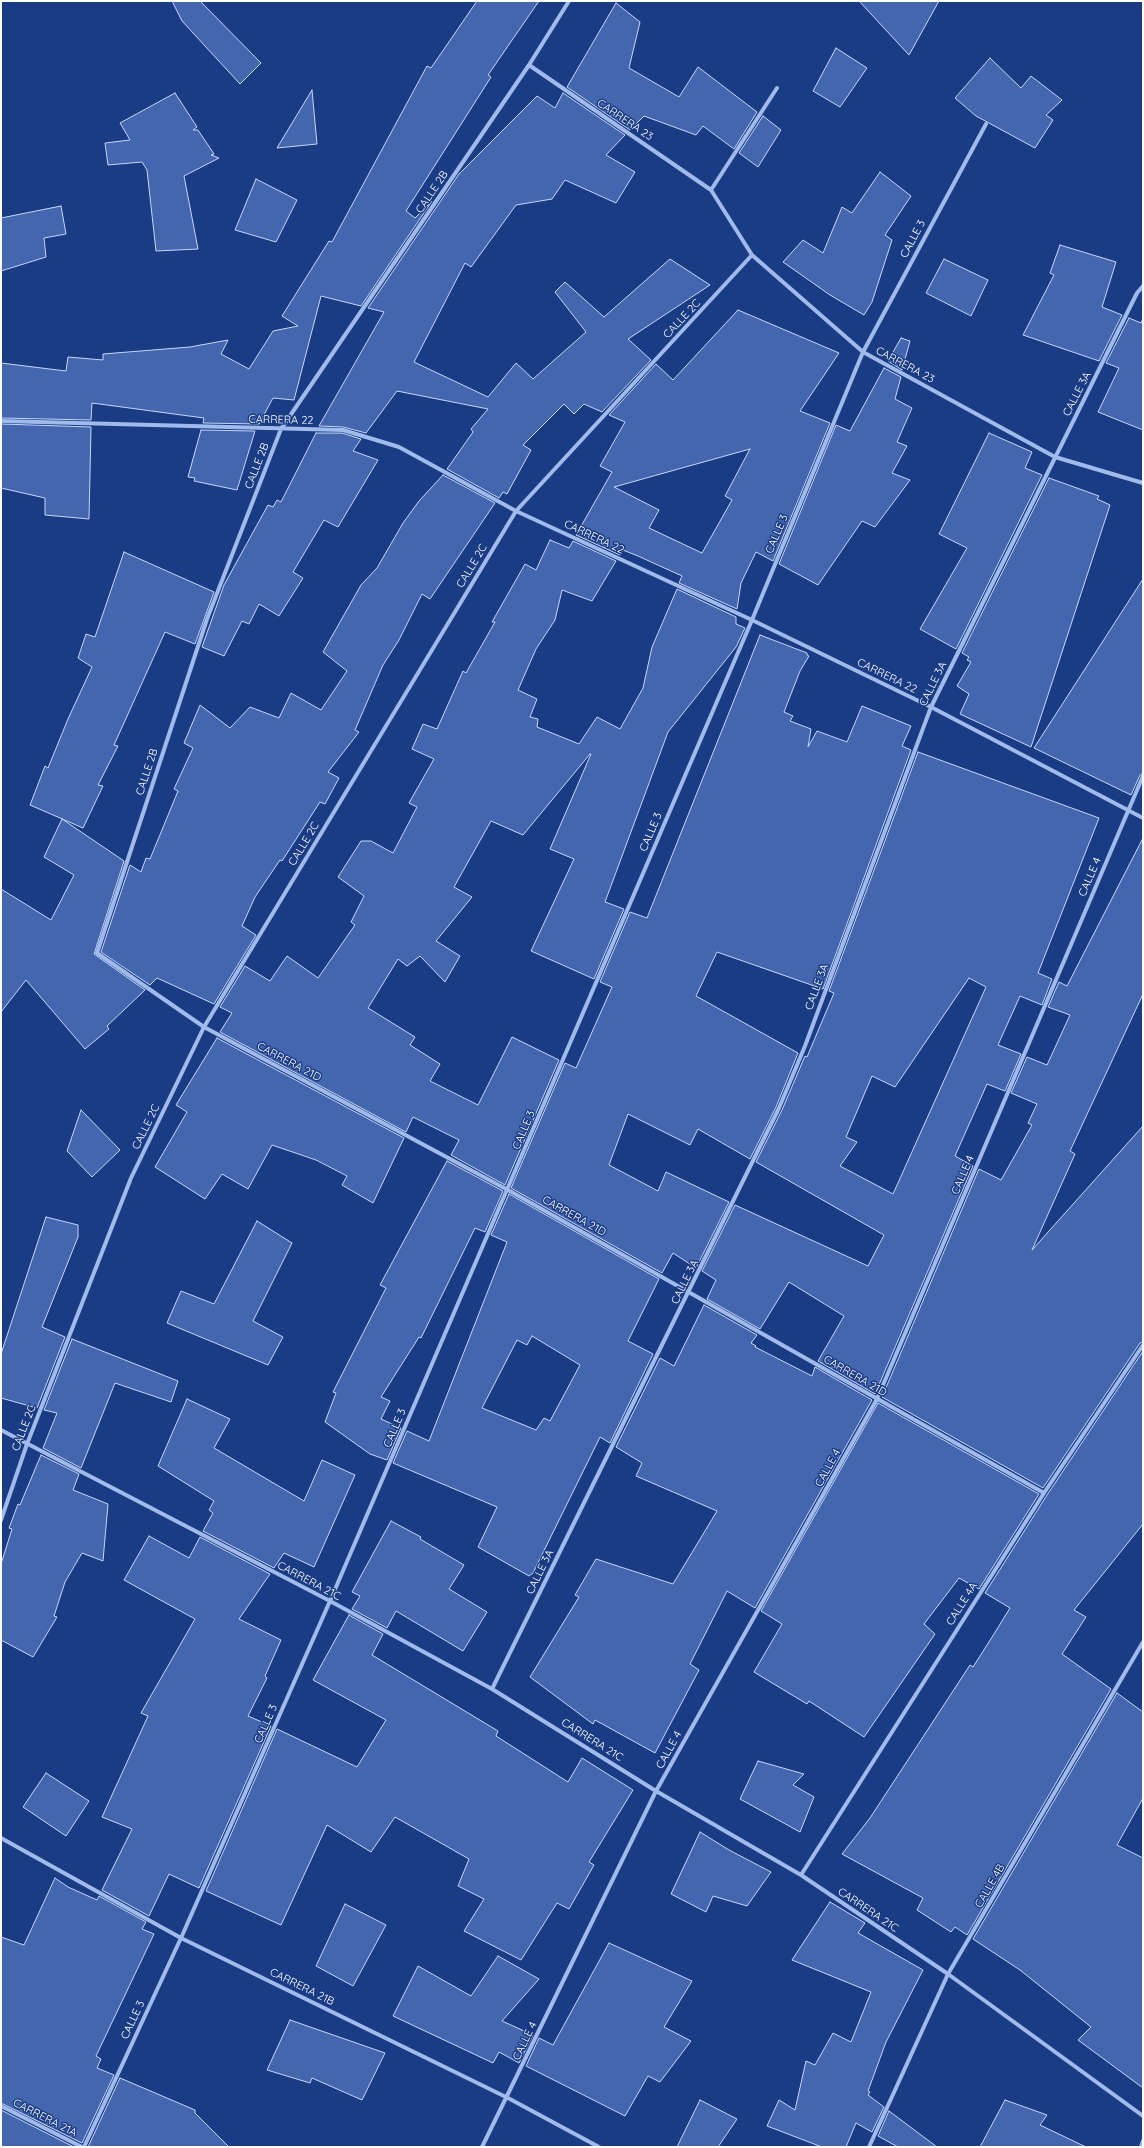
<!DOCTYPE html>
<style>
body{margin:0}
#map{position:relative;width:1144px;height:2148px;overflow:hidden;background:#1a3c85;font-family:Quicksand,sans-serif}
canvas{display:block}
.frame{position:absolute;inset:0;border:2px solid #fff;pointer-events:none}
</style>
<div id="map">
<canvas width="1144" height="2148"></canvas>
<div class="frame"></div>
</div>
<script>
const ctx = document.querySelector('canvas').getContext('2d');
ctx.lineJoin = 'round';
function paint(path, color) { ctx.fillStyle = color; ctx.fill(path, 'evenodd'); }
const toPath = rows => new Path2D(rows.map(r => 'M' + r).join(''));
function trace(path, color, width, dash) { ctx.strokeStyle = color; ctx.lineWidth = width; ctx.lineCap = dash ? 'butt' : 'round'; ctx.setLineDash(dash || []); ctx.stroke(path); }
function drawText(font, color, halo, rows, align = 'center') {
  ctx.font = font + ' Quicksand,sans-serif'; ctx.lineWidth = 3; ctx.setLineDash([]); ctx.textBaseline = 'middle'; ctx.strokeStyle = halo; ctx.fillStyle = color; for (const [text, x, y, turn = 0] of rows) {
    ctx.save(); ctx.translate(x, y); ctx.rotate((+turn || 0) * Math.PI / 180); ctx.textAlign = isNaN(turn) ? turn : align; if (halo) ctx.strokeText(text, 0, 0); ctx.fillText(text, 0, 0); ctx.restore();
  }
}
const building = toPath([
 [172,1,200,1,261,63,240,84,182,21,172,1],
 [477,1,539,1,488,75,491,77,406,211,415,218,432,201,361,306,321,296,294,400,273,398,259,424,203,423,204,418,92,403,91,420,1,418,1,363,66,371,68,357,103,360,103,354,190,347,228,340,221,354,249,369,273,331,298,326,282,316,329,241,332,242,427,66,431,68,477,1],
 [859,1,939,1,909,55,859,1],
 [616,3,640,22,629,68,679,97,698,67,757,112,734,149,703,126,696,135,644,116,630,130,567,87,616,3],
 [836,48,867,68,840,107,813,91,836,48],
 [990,58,1021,88,1031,76,1062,100,1046,115,1053,120,1035,148,976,116,955,98,990,58],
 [312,90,317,144,277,148,312,90],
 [175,93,197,127,193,130,198,130,214,154,211,155,219,158,184,176,198,249,156,251,147,170,142,162,108,165,105,143,130,140,120,123,175,93],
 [563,93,625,135,606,155,635,172,616,203,565,180,552,199,516,205,471,267,465,263,414,362,488,397,516,363,533,379,586,332,555,292,565,282,604,317,670,259,710,285,628,339,651,360,602,412,584,404,574,414,564,404,523,445,531,450,507,494,503,492,499,498,447,469,473,432,471,429,488,409,397,391,366,433,343,427,319,426,384,312,368,308,459,174,537,96,555,108,563,93],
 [763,116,781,130,758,167,739,153,763,116],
 [880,172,911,196,885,235,892,240,872,302,864,315,830,295,783,262,803,240,823,253,842,207,852,213,880,172],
 [256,179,297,200,276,242,235,230,256,179],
 [61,206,66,234,44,238,46,257,1,271,1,218,61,206],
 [1060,245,1116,262,1102,307,1122,315,1099,361,1023,335,1054,275,1050,273,1060,245],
 [944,259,988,280,971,316,926,293,944,259],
 [738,310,839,353,800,411,830,423,773,561,756,552,741,583,737,609,679,583,682,576,638,556,623,550,620,555,576,535,612,472,600,466,625,422,609,415,656,364,673,380,738,310],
 [750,449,725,496,732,500,702,553,649,528,659,510,614,487,750,449],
 [1129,318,1141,323,1143,318,1143,430,1098,412,1119,368,1106,363,1129,318],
 [901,338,910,341,902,370,888,361,901,338],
 [884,368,901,377,895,399,912,408,897,442,907,446,892,473,910,480,875,527,862,521,818,585,779,564,836,425,850,431,884,368],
 [1,424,91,427,89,519,45,515,45,498,1,488,1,424],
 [201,430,255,431,237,490,194,481,195,478,188,477,201,430],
 [316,433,342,433,361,439,353,451,378,460,338,527,324,520,293,572,303,578,279,616,259,604,249,624,242,621,224,656,202,647,224,585,268,505,273,507,277,500,281,502,316,433],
 [989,433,1032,452,1025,468,1042,475,956,649,920,629,967,548,939,534,989,433],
 [443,475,495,503,430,599,422,594,399,640,383,665,355,730,359,732,328,772,339,778,325,804,320,802,282,861,280,860,255,897,242,926,256,935,214,1004,157,978,150,985,101,952,130,865,141,872,146,858,150,859,178,791,174,789,193,748,184,743,200,705,230,728,250,707,279,718,291,693,321,710,347,671,323,652,361,585,377,568,403,523,419,501,443,475],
 [1049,478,1099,496,1097,499,1110,505,1031,747,960,714,969,694,957,686,971,662,967,660,969,657,962,653,1049,478],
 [550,540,569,548,573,541,616,561,592,601,562,590,555,620,536,649,518,690,537,699,530,717,538,719,537,727,579,744,597,717,620,729,643,688,652,647,677,589,736,617,736,624,745,628,736,647,668,732,605,902,624,909,594,979,531,951,574,859,550,849,591,754,590,754,523,835,491,821,454,887,472,897,436,941,460,956,445,982,420,956,407,966,398,959,368,1008,415,1037,410,1045,440,1064,430,1081,478,1105,512,1037,559,1060,505,1185,451,1155,459,1140,413,1117,406,1132,220,1032,232,1013,220,1007,245,966,270,981,287,956,318,978,355,925,351,922,364,896,338,877,361,841,371,841,393,853,417,807,409,803,434,759,412,749,423,724,437,729,463,671,466,673,495,622,492,622,525,564,536,570,550,540],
 [124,552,214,592,195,644,165,632,114,745,118,746,98,785,103,786,83,828,30,805,45,766,48,768,68,719,92,667,78,658,86,634,95,637,124,552],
 [1143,579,1143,773,1140,775,1131,795,1034,748,1143,579],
 [760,635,807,653,807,655,809,656,800,671,784,712,793,716,790,721,811,729,808,747,817,731,847,742,862,706,911,726,902,746,911,750,823,989,717,952,696,996,798,1053,776,1107,750,1159,698,1129,690,1145,628,1114,609,1165,658,1191,666,1172,729,1202,696,1268,673,1253,662,1273,511,1188,565,1063,576,1068,612,987,600,982,630,912,647,918,760,635],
 [918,752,1099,818,1038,973,1052,979,1042,1005,1020,996,998,1045,1021,1054,1005,1091,987,1084,955,1156,973,1166,875,1394,818,1361,844,1316,789,1282,760,1329,707,1299,716,1280,702,1271,735,1205,868,1266,884,1235,756,1162,782,1110,805,1056,807,1057,834,993,829,991,918,752],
 [969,978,986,987,893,1194,840,1166,857,1142,846,1137,872,1076,895,1087,969,978],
 [62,819,124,861,94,954,145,990,107,1026,109,1029,85,1049,26,980,1,1012,1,889,51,920,74,875,44,857,62,819],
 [1143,838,1143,994,1070,1151,1075,1154,1032,1250,1143,1126,1143,1342,1140,1343,1043,1488,882,1397,979,1169,1001,1180,1032,1125,1028,1123,1037,1104,1011,1093,1027,1057,1047,1065,1070,1015,1048,1007,1059,982,1067,986,1143,838],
 [217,1038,404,1138,373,1203,342,1185,347,1176,316,1160,272,1145,248,1189,222,1174,205,1199,155,1167,187,1112,176,1105,217,1038],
 [81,1110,120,1150,92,1177,67,1151,81,1110],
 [447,1161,503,1191,485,1232,475,1228,421,1338,419,1337,381,1397,390,1401,381,1419,401,1428,387,1460,370,1454,325,1422,336,1393,333,1392,386,1288,380,1285,447,1161],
 [509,1194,659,1279,628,1341,653,1354,610,1443,600,1437,533,1573,529,1576,478,1547,497,1507,393,1463,407,1431,429,1441,507,1242,491,1235,509,1194],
 [532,1336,580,1365,550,1421,544,1418,536,1430,482,1408,517,1340,527,1345,532,1336],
 [46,1217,78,1225,78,1237,42,1327,65,1337,37,1408,1,1398,1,1354,46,1217],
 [257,1221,292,1243,253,1321,283,1337,268,1365,167,1323,181,1291,214,1304,257,1221],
 [704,1305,757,1335,751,1343,756,1346,755,1347,812,1376,815,1367,872,1400,755,1608,727,1591,690,1664,699,1670,655,1753,595,1720,593,1724,530,1677,579,1597,575,1595,596,1559,673,1584,717,1511,636,1476,642,1463,616,1447,660,1358,674,1366,704,1305],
 [72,1339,178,1381,171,1402,115,1383,81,1468,43,1448,57,1413,44,1410,72,1339],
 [1143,1351,1143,1524,1074,1610,1086,1617,1062,1654,1111,1689,967,1935,955,1927,951,1932,917,1910,923,1898,842,1854,870,1818,970,1665,973,1667,994,1634,1010,1608,985,1593,1047,1495,1143,1351],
 [187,1399,230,1419,214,1448,304,1501,322,1460,355,1475,314,1567,284,1553,274,1568,203,1531,213,1513,209,1510,214,1501,158,1466,187,1399],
 [878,1403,1039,1494,979,1589,959,1578,924,1624,935,1634,864,1737,809,1701,807,1704,754,1672,782,1624,761,1611,878,1403],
 [41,1455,79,1474,73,1490,108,1504,103,1561,82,1553,65,1582,54,1616,57,1617,33,1657,1,1640,1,1564,12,1529,9,1528,18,1504,20,1505,41,1455],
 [391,1521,421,1537,420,1539,464,1565,449,1589,487,1612,463,1651,396,1611,387,1628,352,1609,360,1596,352,1592,391,1521],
 [149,1536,189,1558,200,1537,270,1574,239,1619,281,1640,265,1676,267,1678,248,1716,271,1726,199,1888,169,1874,149,1916,102,1890,132,1829,102,1817,148,1716,141,1713,195,1619,124,1580,149,1536],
 [349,1615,383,1634,372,1655,498,1731,496,1736,568,1782,582,1758,633,1790,589,1862,594,1865,569,1909,557,1903,521,1960,464,1931,484,1899,458,1886,469,1859,395,1817,371,1852,327,1825,281,1925,206,1891,277,1729,357,1767,386,1720,313,1680,349,1615],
 [1117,1693,1143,1712,1143,1798,1117,1845,1143,1858,1143,2088,1078,2040,1091,2027,1020,1970,973,1939,1117,1693],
 [758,1761,804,1774,793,1785,814,1797,800,1832,740,1799,758,1761],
 [46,1773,89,1801,66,1836,23,1807,46,1773],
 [700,1832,729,1850,771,1872,747,1906,713,1896,706,1912,671,1894,700,1832],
 [55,1878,68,1887,97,1900,99,1896,146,1922,142,1929,154,1934,96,2056,101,2059,97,2068,114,2075,82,2143,1,2103,1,1937,24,1945,55,1878],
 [830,1902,865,1923,858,1933,923,1970,886,2042,868,2091,870,2092,868,2095,884,2107,872,2132,856,2123,846,2147,822,2147,767,2126,779,2100,795,2110,806,2061,815,2065,833,2033,851,2042,871,1992,792,1960,830,1902],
 [345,1904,386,1925,353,1986,316,1966,345,1904],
 [609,1943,692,1981,664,2027,691,2041,660,2082,648,2076,625,2116,526,2066,539,2038,553,2045,609,1943],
 [498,1956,539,1979,502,2021,533,2035,519,2063,499,2052,493,2063,393,2016,418,1966,471,1996,498,1956],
 [290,2020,385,2053,362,2100,312,2078,310,2083,267,2070,290,2020],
 [120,2078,195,2110,195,2113,229,2147,88,2147,120,2078],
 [700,2100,737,2119,718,2147,677,2147,700,2100],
 [1005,2100,1047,2115,1040,2125,1086,2147,980,2147,1005,2100],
 [1,2110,74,2147,1,2147,1,2110],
 [889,2111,937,2147,898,2147,878,2136,889,2111]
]);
paint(building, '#4366af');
trace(building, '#c6d7f9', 1);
trace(toPath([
 [569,1,529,65,281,429,207,619,97,953,204,1027,508,1190,1044,1493],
 [529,65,711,190,752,255,863,352,1055,457,1143,483],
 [711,190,777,88],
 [1,421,343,430,399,447,516,511,752,620,931,707,1143,818],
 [1,1430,330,1601,492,1689,656,1791,801,1875,948,1974,1143,2116],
 [1,1520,27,1444,131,1178,204,1027,516,511,752,255],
 [492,1689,779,1108,805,1046,931,707,1137,293,1143,286],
 [1,1838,181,1938,508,2098,599,2147],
 [801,1875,1044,1493,1143,1345],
 [1,2106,82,2147],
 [84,2147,181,1938,330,1601,752,620,863,352,986,124],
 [482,2147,656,1791,877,1399,1143,776],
 [869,2147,948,1974,1143,1642],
 [1141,2147,1143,2141]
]), '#a0baec', 4);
drawText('11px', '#fff', '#1a3c85', [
 ["CARRERA 23",625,120,34],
 ["CALLE 2B",432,192,-56],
 ["CALLE 3",913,239,-62],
 ["CALLE 2C",682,319,-47],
 ["CARRERA 23",905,365,28],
 ["CALLE 3A",1077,394,-63],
 ["CARRERA 22",281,420,1],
 ["CALLE 2B",257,466,-69],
 ["CALLE 3",777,534,-67],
 ["CARRERA 22",594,537,25],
 ["CALLE 2C",472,566,-59],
 ["CARRERA 22",887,676,26],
 ["CALLE 3A",933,684,-64],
 ["CALLE 2B",147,772,-72],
 ["CALLE 3",651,832,-67],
 ["CALLE 2C",304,844,-59],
 ["CALLE 4",1090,877,-67],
 ["CALLE 3A",817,987,-70],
 ["CARRERA 21D",289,1062,28],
 ["CALLE 2C",146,1127,-64],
 ["CALLE 3",524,1130,-67],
 ["CALLE 4",963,1175,-67],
 ["CARRERA 21D",574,1216,29],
 ["CALLE 3A",685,1282,-64],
 ["CARRERA 21D",855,1376,30],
 ["CALLE 2C",24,1428,-69],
 ["CALLE 3",395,1428,-67],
 ["CALLE 4",828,1468,-61],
 ["CALLE 3A",540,1572,-64],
 ["CARRERA 21C",309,1581,28],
 ["CALLE 4A",962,1604,-58],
 ["CALLE 3",266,1724,-66],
 ["CARRERA 21C",592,1740,32],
 ["CALLE 4",669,1750,-61],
 ["CALLE 4B",990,1886,-60],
 ["CARRERA 21C",868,1910,34],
 ["CARRERA 21B",302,1987,26],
 ["CALLE 3",133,2020,-65],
 ["CALLE 4",525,2041,-64],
 ["CARRERA 21A",45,2118,27]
]);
</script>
